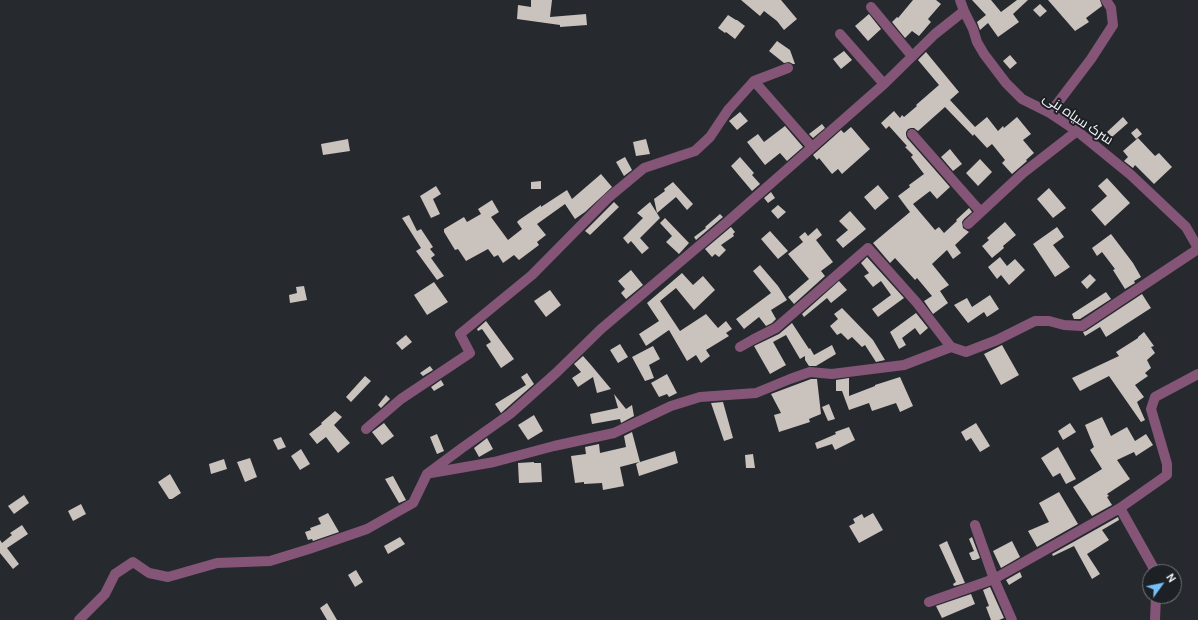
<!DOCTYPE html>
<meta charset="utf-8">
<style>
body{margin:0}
#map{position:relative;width:1198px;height:620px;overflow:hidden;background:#262a2f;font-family:Cabin,sans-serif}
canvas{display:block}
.north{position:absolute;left:1142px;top:564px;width:40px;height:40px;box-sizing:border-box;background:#1d2025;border:1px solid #727579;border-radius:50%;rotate:57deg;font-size:11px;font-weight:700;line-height:16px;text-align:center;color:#f2f4f8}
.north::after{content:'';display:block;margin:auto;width:14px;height:18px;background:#77c0f7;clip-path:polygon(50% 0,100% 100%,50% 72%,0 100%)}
</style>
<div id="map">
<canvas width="1198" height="620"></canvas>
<div class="north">N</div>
</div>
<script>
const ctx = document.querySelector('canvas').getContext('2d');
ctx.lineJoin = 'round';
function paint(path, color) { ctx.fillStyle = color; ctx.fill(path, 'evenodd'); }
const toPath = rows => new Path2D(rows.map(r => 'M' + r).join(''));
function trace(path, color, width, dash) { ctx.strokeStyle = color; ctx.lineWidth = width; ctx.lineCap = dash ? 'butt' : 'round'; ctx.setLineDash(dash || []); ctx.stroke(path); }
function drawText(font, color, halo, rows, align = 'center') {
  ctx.font = font + ' Cabin,Cairo,sans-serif'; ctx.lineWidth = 4; ctx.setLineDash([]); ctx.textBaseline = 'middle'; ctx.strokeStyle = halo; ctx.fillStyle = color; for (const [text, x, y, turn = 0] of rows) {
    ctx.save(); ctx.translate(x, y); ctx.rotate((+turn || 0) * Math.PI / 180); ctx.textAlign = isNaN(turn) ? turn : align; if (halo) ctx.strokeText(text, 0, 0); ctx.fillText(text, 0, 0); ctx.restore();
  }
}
paint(toPath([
 [531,0,552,0,550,17,586,14,587,25,560,27,560,25,517,19,518,5,531,7],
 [741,0,781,0,797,19,784,30,777,21,764,11,760,16],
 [913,0,936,0,941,4,928,19,931,22,919,36,912,31,905,38,892,22,897,17,898,18],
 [972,0,991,0,1001,12,1017,0,1028,0,1013,14,1019,22,998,37,988,23,980,30,977,22,986,15],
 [1048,0,1100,0,1102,6,1086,18,1089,22,1075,31],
 [1040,4,1047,11,1040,17,1033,10],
 [869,14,881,29,868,41,855,26],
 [728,15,736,20,737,20,745,26,735,39,726,32,725,33,718,28],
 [777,41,790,50,795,64,793,64,789,62,784,63,769,51],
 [844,51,852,60,841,69,833,59],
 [926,52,959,92,950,100,975,127,987,117,998,131,1003,126,1004,128,1017,117,1031,134,1023,140,1034,153,1026,160,1027,161,1012,174,1002,163,1005,160,992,144,987,148,974,134,973,136,945,107,918,131,914,128,911,128,908,129,906,132,906,135,907,138,950,187,937,199,930,191,913,204,935,230,939,227,944,233,957,221,956,220,969,208,972,212,964,219,962,222,963,228,969,232,955,245,961,253,953,259,947,250,932,264,949,285,940,291,948,303,933,314,924,301,932,296,917,278,915,280,895,258,890,263,873,243,910,212,898,196,910,187,909,185,924,174,911,157,913,155,905,147,907,146,889,126,886,129,881,123,894,111,900,118,902,115,904,117,917,106,916,105,939,85,918,60],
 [1010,55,1017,63,1010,69,1003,61],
 [740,112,748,121,737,130,729,121],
 [1123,117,1128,123,1112,137,1107,132],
 [822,124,825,128,813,138,809,134],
 [785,126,803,147,787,161,780,153,765,165,747,142,758,134,764,142],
 [851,127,870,149,842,174,838,169,832,174,819,158,817,160,813,155,841,130,844,133],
 [1137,128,1142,134,1136,139,1131,133],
 [1138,138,1155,156,1159,153,1172,167,1154,184,1135,165,1133,168,1124,161,1128,157,1123,151],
 [348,139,350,151,323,155,321,144],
 [646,139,650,154,636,156,633,142],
 [950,149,962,164,953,171,941,157],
 [625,157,632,170,624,176,616,162],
 [740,157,754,173,752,175,760,184,752,191,731,166],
 [980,159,992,172,978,186,966,173],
 [601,174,612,187,585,212,575,219,565,204,537,224,546,235,537,242,539,245,519,260,514,255,503,263,498,255,494,257,488,249,466,261,458,249,455,250,444,232,444,229,464,217,467,222,481,214,478,209,492,200,499,212,491,217,508,240,522,229,517,222,519,220,541,205,541,207,567,190,572,199],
 [1107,178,1130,203,1105,226,1091,210,1107,196,1098,186],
 [541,181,541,189,531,189,531,182],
 [673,182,693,204,687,210,676,197,657,213,654,199,665,191,664,189],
 [878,185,889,198,875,210,864,197],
 [436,186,441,194,433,199,440,214,431,218,420,196],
 [1049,188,1066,208,1053,218,1037,199],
 [771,192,775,198,768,203,764,198],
 [614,202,619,207,590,235,585,231],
 [650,202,660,218,640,238,649,248,642,254,631,241,628,244,623,238,643,218,637,213],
 [778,205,786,212,778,219,771,211],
 [850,211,866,229,843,248,836,240,848,230,839,221],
 [720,214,723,217,696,240,694,237,706,228,705,227],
 [409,215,417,231,421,229,433,247,430,249,435,255,431,258,444,276,437,280,416,251,421,248,402,218],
 [665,218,689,243,679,254,666,242,672,236,660,223],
 [1005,222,1016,235,1003,246,1004,248,992,258,982,246,989,240,987,238],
 [731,227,735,232,733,234,734,236,721,245,726,250,719,257,715,254,712,257,705,249],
 [1057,227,1064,237,1053,245,1070,267,1055,277,1033,244],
 [817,228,822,235,816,240,833,262,821,271,825,276,794,304,788,297,809,279,788,254,803,242,799,237,805,232,808,236],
 [770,231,788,251,778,259,761,239],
 [1111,234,1133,263,1141,277,1134,281,1135,283,1125,289,1113,270,1115,269,1102,252,1097,256,1092,248],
 [867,257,904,298,878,317,872,309,891,295,881,281,873,287,864,276,869,273,861,263],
 [1000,257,1007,266,1015,259,1025,270,1009,285,1001,275,997,279,988,267],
 [760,265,778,286,787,300,771,310,776,319,772,323,766,326,759,317,744,329,736,319,771,293,753,271],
 [631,270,643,285,626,299,621,293,625,289,618,281],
 [682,273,693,285,703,276,715,290,694,310,676,288,660,301,680,331,706,314,718,328,726,321,732,329,726,333,729,336,706,350,710,356,701,363,696,355,687,361,669,330,646,346,639,334,659,321,647,303],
 [1090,274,1096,280,1087,289,1081,282],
 [839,281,847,290,831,303,827,298,804,317,802,314],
 [434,282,448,302,427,315,414,295],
 [304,286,307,300,290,303,289,295,297,293,296,287],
 [550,290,561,305,546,317,534,301],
 [1106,292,1111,299,1080,319,1074,319,1072,314],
 [1142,294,1151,308,1106,337,1100,327,1085,336,1083,332,1086,331],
 [990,295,999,309,987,317,984,312,968,323,954,305,967,298,972,307],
 [842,308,873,340,885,360,876,362,865,345,862,347,852,337,848,340,841,333,837,335,830,326,838,319,834,314],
 [916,313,928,328,920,335,915,328,902,338,906,345,899,349,890,332],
 [486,321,514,359,501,368,486,345,491,342,482,329,478,331,477,329],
 [792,323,809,349,810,348,814,355,832,345,836,354,816,366,809,366,805,360,805,356,800,359,786,335,773,342,786,365,770,374,754,346,779,334],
 [1144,332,1154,346,1151,347,1155,353,1147,360,1151,368,1145,373,1148,376,1135,385,1144,397,1137,402,1145,420,1141,422,1109,376,1080,391,1072,378,1119,356,1116,352,1138,338,1138,337],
 [406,335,412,342,402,350,396,343],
 [620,344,628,357,618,363,610,350],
 [1002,345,1019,375,1001,385,984,354],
 [653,346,660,359,649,365,654,378,645,381,632,357],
 [583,356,591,365,611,389,597,393,593,377,578,387,572,378,581,372,574,364],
 [430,366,433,370,423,376,420,373],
 [527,373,534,384,501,413,495,404,526,385,521,377],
 [667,374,677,393,669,397,667,394,659,397,651,383],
 [365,376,371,381,351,402,346,397],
 [900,377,913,406,900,412,896,403,872,411,869,403,849,410,842,391,836,391,836,380,849,378,849,396,875,386,875,385],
 [811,379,817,379,821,414,809,419,810,422,779,432,774,415,781,413,771,394],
 [441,380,444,385,434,391,431,387],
 [614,394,626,409,632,405,634,416,621,423,620,419,592,424,590,414,618,408],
 [386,395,390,399,381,408,378,405],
 [723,402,733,438,724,441,711,403],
 [829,404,835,419,828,421,822,407],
 [335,411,342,417,334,425,350,443,338,453,326,437,317,444,309,434,322,424,321,423],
 [534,415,543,431,528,440,518,425],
 [1102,417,1111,436,1127,427,1135,441,1146,434,1153,445,1136,456,1134,452,1117,460,1130,479,1107,494,1109,496,1107,497,1112,505,1092,516,1073,487,1102,469,1090,450,1094,447,1085,425],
 [384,423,394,436,382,445,372,432],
 [976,423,990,446,980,452,971,438,966,441,961,432],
 [1070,423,1076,432,1063,440,1058,431],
 [849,427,855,440,835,450,832,444,817,449,815,443,836,434,835,432],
 [632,432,640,462,675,451,678,463,639,476,636,464,639,462,620,467,624,486,603,490,602,483,584,484,584,482,575,483,571,456,586,454,585,447,599,444,600,453,626,447,624,436],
 [437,434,444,451,437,454,430,437],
 [281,437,286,447,278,450,273,440],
 [487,438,493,449,479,457,474,448],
 [1058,447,1076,479,1066,484,1060,473,1053,477,1041,458],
 [301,449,310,464,300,470,291,456],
 [753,454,755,468,746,468,745,455],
 [250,458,257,477,245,482,237,462],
 [224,459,227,469,211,474,209,464],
 [534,462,534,463,541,463,542,482,519,483,518,463],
 [170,474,181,493,172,499,169,499,158,482],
 [393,476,406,500,399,503,385,479],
 [1059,492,1078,524,1037,547,1028,531,1049,522,1039,503],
 [24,495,29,503,14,514,8,506],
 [81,504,86,514,73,521,68,511],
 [328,513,339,532,313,541,312,539,308,540,305,532,311,530,310,528,321,524,318,518],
 [873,513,883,530,859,543,849,526,855,523,853,519,862,514,864,518],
 [1118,517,1119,520,1102,530,1109,540,1087,554,1100,574,1092,579,1074,546,1053,556,1052,554],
 [22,525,28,534,7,548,19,564,13,569,0,553,0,540,2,543,12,535,10,533],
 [400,537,405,544,388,554,384,546],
 [972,537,980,558,975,560,972,560,969,553,974,551,969,539],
 [947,541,965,583,954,586,953,584,956,582,939,545],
 [1012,541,1020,557,1001,568,993,551],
 [356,570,363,582,355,587,348,575],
 [1020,572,1022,577,1009,585,1006,580],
 [990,587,1004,618,999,620,991,620,986,607,989,606,983,590],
 [971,594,975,604,942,618,936,606],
 [327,603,337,620,327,620,320,608]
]), '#cac2bd');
trace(toPath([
 [960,0,964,11,973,29,977,42,984,54,1006,83,1022,99,1050,113,1077,131,1131,175,1186,227,1198,248],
 [871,7,912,56],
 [840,34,884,84],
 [754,81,812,147],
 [1050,113,1091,59,1113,25,1111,8,1106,0],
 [912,134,971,201,981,212],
 [968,224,1023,173,1077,131],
 [740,347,754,339,776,328,868,248,917,303,951,347],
 [366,429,401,399,470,353,460,334,532,275,608,198,644,168,695,151,710,137,728,110,754,81,788,68],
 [431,473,494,462,554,446,614,433,671,406,700,397,756,393,790,379,810,372,832,374,904,365,951,347,966,352,997,340,1035,321,1049,321,1064,325,1082,326,1198,249],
 [975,525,994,579,1012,620],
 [1154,572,1153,567,1120,508,1167,475,1167,464,1151,409,1155,397,1198,374],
 [929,602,994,579,1120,508],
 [79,620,105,594,115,574,133,562,149,573,168,577,217,563,270,561,309,549,367,529,413,503,427,474,462,448,510,414,556,373,601,329,726,223,884,84,935,34,964,11],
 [1155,620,1156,596]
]), '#845577', 10);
drawText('14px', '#f2f4f8', '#1d2025', [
 ["سرک سیاه بنی",1078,119,34]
]);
</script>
